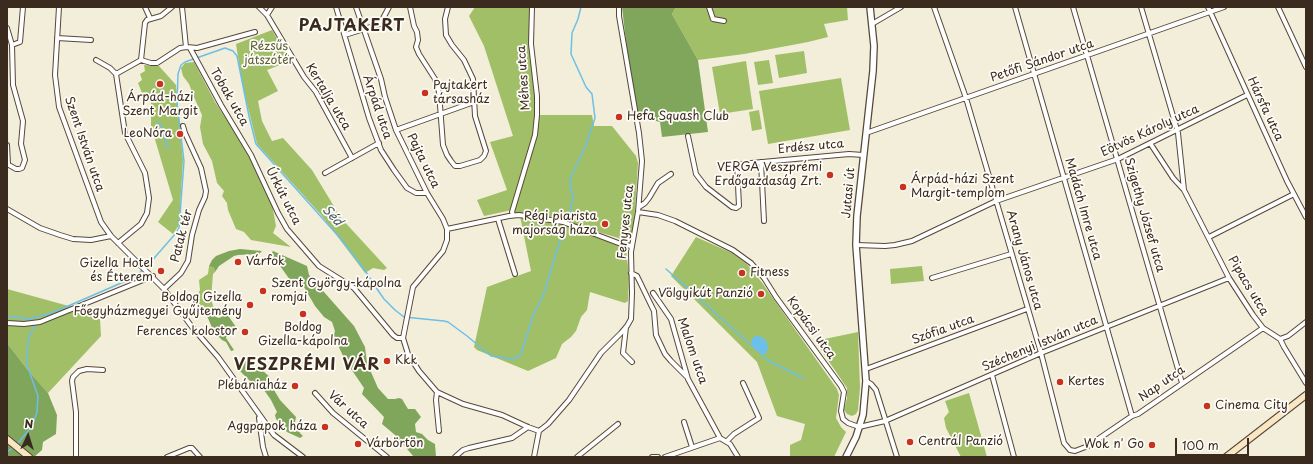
<!DOCTYPE html>
<meta charset="utf-8">
<style>
body{margin:0}
#map{position:relative;width:1313px;height:464px;overflow:hidden;background:#f2eed9;font-family:"Playpen Sans",sans-serif}
canvas{display:block}
.frame{position:absolute;inset:0;border:8px solid #3b2a1e;pointer-events:none}
.north{position:absolute;left:8px;top:416px;width:40px;height:40px;-webkit-text-stroke:3px #fdfcf7;paint-order:stroke;rotate:4deg;font-size:11px;font-weight:700;line-height:16px;text-align:center;color:#3b2a1e}
.north::after{content:'';display:block;margin:auto;width:14px;height:18px;background:#3b2a1e;clip-path:polygon(50% 0,100% 100%,50% 72%,0 100%)}
.scale{position:absolute;left:1175px;top:438px;width:74px;height:18px;box-sizing:border-box;border:2px solid #3b2a1e;border-top:0;padding-left:5px;font-size:12px;line-height:14px;white-space:nowrap;color:#3b2a1e;-webkit-text-stroke:3px #fdfcf7;paint-order:stroke}
</style>
<div id="map">
<canvas width="1313" height="464"></canvas>
<div class="frame"></div>
<div class="north">N</div>
<div class="scale">100 m</div>
</div>
<script>
const ctx = document.querySelector('canvas').getContext('2d');
ctx.lineJoin = 'round';
function paint(path, color) { ctx.fillStyle = color; ctx.fill(path, 'evenodd'); }
const toPath = rows => new Path2D(rows.map(r => 'M' + r).join(''));
function trace(path, color, width, dash) { ctx.strokeStyle = color; ctx.lineWidth = width; ctx.lineCap = dash ? 'butt' : 'round'; ctx.setLineDash(dash || []); ctx.stroke(path); }
function drawText(font, color, halo, rows, align = 'center') {
  ctx.font = font + ' "Playpen Sans",sans-serif'; ctx.lineWidth = 3.5; ctx.setLineDash([]); ctx.textBaseline = 'middle'; ctx.strokeStyle = halo; ctx.fillStyle = color; for (const [text, x, y, turn = 0] of rows) {
    ctx.save(); ctx.translate(x, y); ctx.rotate((+turn || 0) * Math.PI / 180); ctx.textAlign = isNaN(turn) ? turn : align; if (halo) ctx.strokeText(text, 0, 0); ctx.fillText(text, 0, 0); ctx.restore();
  }
}
paint(toPath([
 [475,7,530,7,539,115,592,115,594,126,612,126,636,156,638,163,634,226,631,239,622,239,598,232,596,237,626,249,629,276,628,301,625,303,590,292,587,310,581,317,576,331,571,337,562,344,556,358,528,371,477,350,474,347,487,287,531,271,520,216,512,210,484,216,477,200,507,190,490,142,513,136,484,46,469,16],
 [676,7,847,7,848,20,824,24,828,37,808,42,744,54,698,60,672,14],
 [272,30,290,61,267,70,278,91,258,101,262,121,272,141,283,138,312,170,341,218,387,268,384,270,373,268,365,273,322,216,257,144,242,83,236,44],
 [804,51,807,73,779,78,775,55],
 [769,60,773,83,758,85,754,62],
 [746,61,753,109,720,114,712,67],
 [194,62,215,102,251,157,272,204,276,226,273,233,291,247,251,240,244,232,236,229,228,210,227,203,222,196,224,191,217,183,212,161,203,144,200,127,202,115,193,95,189,84,183,76,181,68,185,63],
 [144,65,159,66,176,85,183,160,179,225,173,234,158,222,173,200,151,126,151,98,144,98,138,83,142,80,140,74,145,71],
 [841,78,850,130,768,144,759,91],
 [759,110,762,129,752,131,749,112],
 [696,237,732,253,747,264,763,284,837,389,839,395,836,418,841,427,846,432,834,457,790,457,790,445,801,440,805,424,777,416,757,362,671,276],
 [209,266,214,268,215,272,213,274,211,299,214,309,207,316,197,305,196,298,200,290,199,280,208,274],
 [922,266,924,281,891,284,890,269],
 [7,289,94,313,100,319,101,336,48,393,27,369,7,343],
 [858,332,860,388,858,410,856,414,852,416,847,414,844,410,847,398,847,388,815,341],
 [969,393,987,457,961,457,946,428,944,418,949,412,945,401]
]), '#a1bf66');
paint(toPath([
 [622,7,676,7,672,14,698,60,708,132,662,137,660,122,638,116,632,93],
 [240,249,262,251,259,254,238,255,234,256,219,266,215,272,214,268,209,266,212,260,216,256,229,251],
 [273,251,307,266,309,275,354,326,365,347,367,363,378,388,388,399,395,399,399,398,402,399,408,409,415,409,421,417,415,424,416,432,422,434,428,440,435,444,436,457,414,457,395,435,382,424,384,417,362,394,364,388,345,360,334,337,334,334,335,331,332,322,324,317,315,306,304,287,301,285,295,287,273,256,272,252],
 [214,309,216,317,219,318,227,314,236,327,228,333,226,338,234,350,231,351,226,342,222,340,214,332,207,316],
 [7,343,27,369,48,393,57,415,56,434,43,442,42,450,34,457,7,457],
 [243,359,252,366,263,371,271,378,271,381,274,390,280,400,296,417,295,422,300,433,303,436,300,438,287,432,276,419,275,415,277,412,271,400,264,390,261,386,252,383,239,370,238,365,239,362]
]), '#80a65b');
paint(toPath([
 [756,336,762,337,767,342,768,348,766,354,762,354,752,346,752,338]
]), '#6cbfe8');
trace(toPath([
 [157,123,160,124,168,148],
 [666,269,769,361,803,378],
 [7,316,30,319,52,313,135,277,149,264,176,233,179,228,184,161,177,103,178,74,181,65,185,62,225,48,233,51,237,56,249,116,256,144,340,238,364,269,375,286,384,299,395,310,404,317,444,321,448,322,467,336,491,356,512,359,519,357,521,354,534,313,543,296,559,244,569,219,573,197,570,185,570,179,586,145,595,118,592,94,586,87,571,54,572,33,578,19,581,7],
 [18,443,32,426,37,412,38,396,27,365,28,340,30,334,35,326],
 [7,452,14,447]
]), '#6cbfe8', 1.5);
const minor = toPath([
 [59,7,55,75,59,107,101,222,111,236,164,289,192,327,218,357,274,435,303,457],
 [145,7,150,18],
 [182,7,186,47],
 [259,7,267,15,304,77,316,92,352,158],
 [336,7,369,118,381,150,394,170,407,188,416,193,427,193],
 [356,7,381,79,385,97,396,130,427,193,443,219,447,229,447,240,443,251,413,287,403,338,408,354,419,371,437,392,463,404,502,415,528,427,539,431],
 [410,7,414,26,417,32,418,40,416,47,419,54,435,79,439,92,443,145,447,155,451,161,455,166,460,166,480,160,484,156,486,151,475,116,473,79,464,60,452,45,446,35,445,19,448,7],
 [709,7,713,19,724,21],
 [934,7,966,98,1041,353,1064,443,1070,450,1075,451,1088,446,1132,416,1138,414,1263,328],
 [1015,7,1132,416],
 [1073,7,1182,383],
 [1141,7,1178,133,1184,190,1229,278,1253,315,1263,328,1280,339,1284,347,1306,383],
 [1208,7,1287,181,1306,217],
 [1278,7,1306,67],
 [267,15,272,7],
 [872,24,901,7],
 [7,28,12,45,13,85,23,121,21,144,25,160,22,168,19,169,16,169,7,164],
 [345,35,380,24,389,7],
 [57,38,91,40],
 [12,45,20,42,23,7],
 [190,48,221,105,251,155,278,213,287,229,319,266,354,288,393,335,397,338,403,338],
 [96,60,110,68,116,74],
 [141,60,151,63,157,63,180,48,187,47,197,48,255,32],
 [141,60,145,23,147,20,161,16,172,7],
 [116,74,125,133,145,173,149,198,147,213,141,224,118,243],
 [116,74,141,60],
 [396,130,474,102],
 [866,133,1224,7],
 [688,136,696,174,706,187,732,207,736,208,739,206,737,164],
 [1150,143,1173,178,1184,190],
 [7,145,8,164],
 [761,162,764,221],
 [730,165,849,154,863,155],
 [325,173,379,143],
 [639,207,645,203,649,198,658,183,671,174],
 [7,209,40,228,60,235,73,239,91,240,111,236],
 [638,212,658,215,675,221,733,250,751,263,764,278,776,297,841,386,844,392,841,411,843,419,848,423,859,427,885,421,1041,353,1229,278],
 [513,215,512,212,535,135,537,115,537,96,531,44,532,7],
 [498,219,515,274],
 [447,229,509,216,519,215,563,222,621,244,631,246],
 [1209,237,1294,194],
 [856,245,885,246,895,245,912,241,996,201,1118,159,1247,95],
 [631,273,637,276,651,305,654,311,656,335,665,354,671,361,687,377],
 [932,278,1011,254],
 [164,289,181,273,188,261,192,235,199,210,205,197,206,191,201,168,185,133,183,126],
 [653,293,671,319,688,379,720,438],
 [7,323,24,324,40,322,153,276],
 [626,327,623,353,632,362],
 [1280,339,1288,336,1306,322],
 [866,369,1027,309],
 [992,375,1014,457],
 [866,381,871,384,876,390,897,457],
 [437,392,436,400,439,431],
 [315,393,333,413,387,457],
 [259,418,263,447,266,457],
 [684,422,692,447],
 [539,431,548,424,569,400,601,353,621,333,627,326,631,319,632,293,631,252,638,212,642,161,639,133,619,16,619,7],
 [727,441,734,434,759,418,743,383],
 [76,457,76,412,72,381,73,377,79,371,87,369,103,370],
 [167,457,189,448,192,448,200,457],
 [455,457,463,450,469,448,512,438,528,427],
 [534,457,539,431],
 [577,457,618,424],
 [652,457,658,457],
 [665,457,720,438,730,444,738,457]
]);
const tertiary = toPath([
 [846,457,856,437,863,415,866,381,856,245,857,216,873,71,874,46,870,7]
]);
const secondary = toPath([
 [7,439,29,457],
 [1226,457,1306,395]
]);
trace(minor, '#56473a', 6);
trace(tertiary, '#56473a', 8);
trace(secondary, '#56473a', 8);
trace(minor, '#fff', 4);
trace(tertiary, '#fff', 5.5);
trace(secondary, '#f9e7c3', 6);
for (const [x, y, r, color] of [
 [160,84,4,"#c8321e"],
 [425,93,4,"#c8321e"],
 [619,117,4,"#c8321e"],
 [180,134,4,"#c8321e"],
 [830,175,4,"#c8321e"],
 [903,187,4,"#c8321e"],
 [605,224,4,"#c8321e"],
 [238,262,4,"#c8321e"],
 [161,271,4,"#c8321e"],
 [742,273,4,"#c8321e"],
 [263,291,4,"#c8321e"],
 [761,294,4,"#c8321e"],
 [250,305,4,"#c8321e"],
 [303,314,4,"#c8321e"],
 [245,332,4,"#c8321e"],
 [387,361,4,"#c8321e"],
 [1060,382,4,"#c8321e"],
 [295,386,4,"#c8321e"],
 [1207,406,4,"#c8321e"],
 [325,427,4,"#c8321e"],
 [910,442,4,"#c8321e"],
 [358,444,4,"#c8321e"],
 [1152,445,4,"#c8321e"]
]) { const dot = new Path2D(); dot.arc(x, y, r, 0, 2 * Math.PI); ctx.fillStyle = color; ctx.fill(dot); trace(dot, '#fdfcf7', 1.5); }
drawText('12px', '#5f5e37', '#fdfcf7', [
 ["Rézsűs",269,47],
 ["játszótér",269,61]
]);
drawText('12px', '#3b2a1e', '#fdfcf7', [
 ["Petőfi Sándor utca",1042,61,-19],
 ["Méhes utca",524,78,-94],
 ["Tobak utca",229,97,60],
 ["Kertalja utca",328,97,59],
 ["Árpád utca",377,107,71],
 ["Hársfa utca",1265,109,65],
 ["Eötvös Károly utca",1150,131,-25],
 ["Szent István utca",84,144,71],
 ["Erdész utca",811,147,-5],
 ["Pajta utca",423,161,64],
 ["Jutasi út",849,193,-85],
 ["Úrkút utca",283,196,63],
 ["Madách Imre utca",1083,209,74],
 ["Szigethy József utca",1144,215,74],
 ["Fenyves utca",626,222,-84],
 ["Patak tér",182,236,-75],
 ["Arany János utca",1024,260,74],
 ["Pipacs utca",1248,286,59],
 ["Kopácsi utca",811,328,54],
 ["Szófia utca",943,330,-20],
 ["Széchenyi István utca",1040,344,-23],
 ["Malom utca",692,351,71],
 ["Nap utca",1162,384,-35],
 ["Vár utca",348,410,42]
]);
drawText('12px', '#3b2a1e', '#fdfcf7', [
 ["Pajtakert",433,86],
 ["társasház",433,100],
 ["Árpád-házi",160,98,"center"],
 ["Szent Margit",160,112,"center"],
 ["Hefa Squash Club",627,117],
 ["LeoNóra",172,134,"right"],
 ["VERGA Veszprémi",822,168,"right"],
 ["Erdőgazdaság Zrt.",822,182,"right"],
 ["Árpád-házi Szent",911,180],
 ["Margit-templom",911,194],
 ["Régi piarista",597,217,"right"],
 ["majorság háza",597,231,"right"],
 ["Várfok",246,262],
 ["Gizella Hotel",153,264,"right"],
 ["és Étterem",153,278,"right"],
 ["Fitness",750,273],
 ["Szent György-kápolna",271,284],
 ["romjai",271,298],
 ["Völgyikút Panzió",753,294,"right"],
 ["Boldog Gizella",242,298,"right"],
 ["Főegyházmegyei Gyűjtemény",242,312,"right"],
 ["Boldog",303,328,"center"],
 ["Gizella-kápolna",303,342,"center"],
 ["Ferences kolostor",237,332,"right"],
 ["Kkk",395,361],
 ["Kertes",1068,382],
 ["Plébániaház",287,386,"right"],
 ["Cinema City",1215,406],
 ["Aggpapok háza",317,427,"right"],
 ["Centrál Panzió",918,442],
 ["Várbörtön",366,444],
 ["Wok n' Go",1144,445,"right"]
], 'left');
drawText('italic 13px', '#4c5e65', '#fdfcf7', [
 ["Séd",332,216,48]
]);
ctx.letterSpacing = '1px';
drawText('bold 16px', '#3b2a1e', '#fdfcf7', [
 ["PAJTAKERT",352,27],
 ["VESZPRÉMI VÁR",307,366]
]);
ctx.letterSpacing = '0px';
</script>
